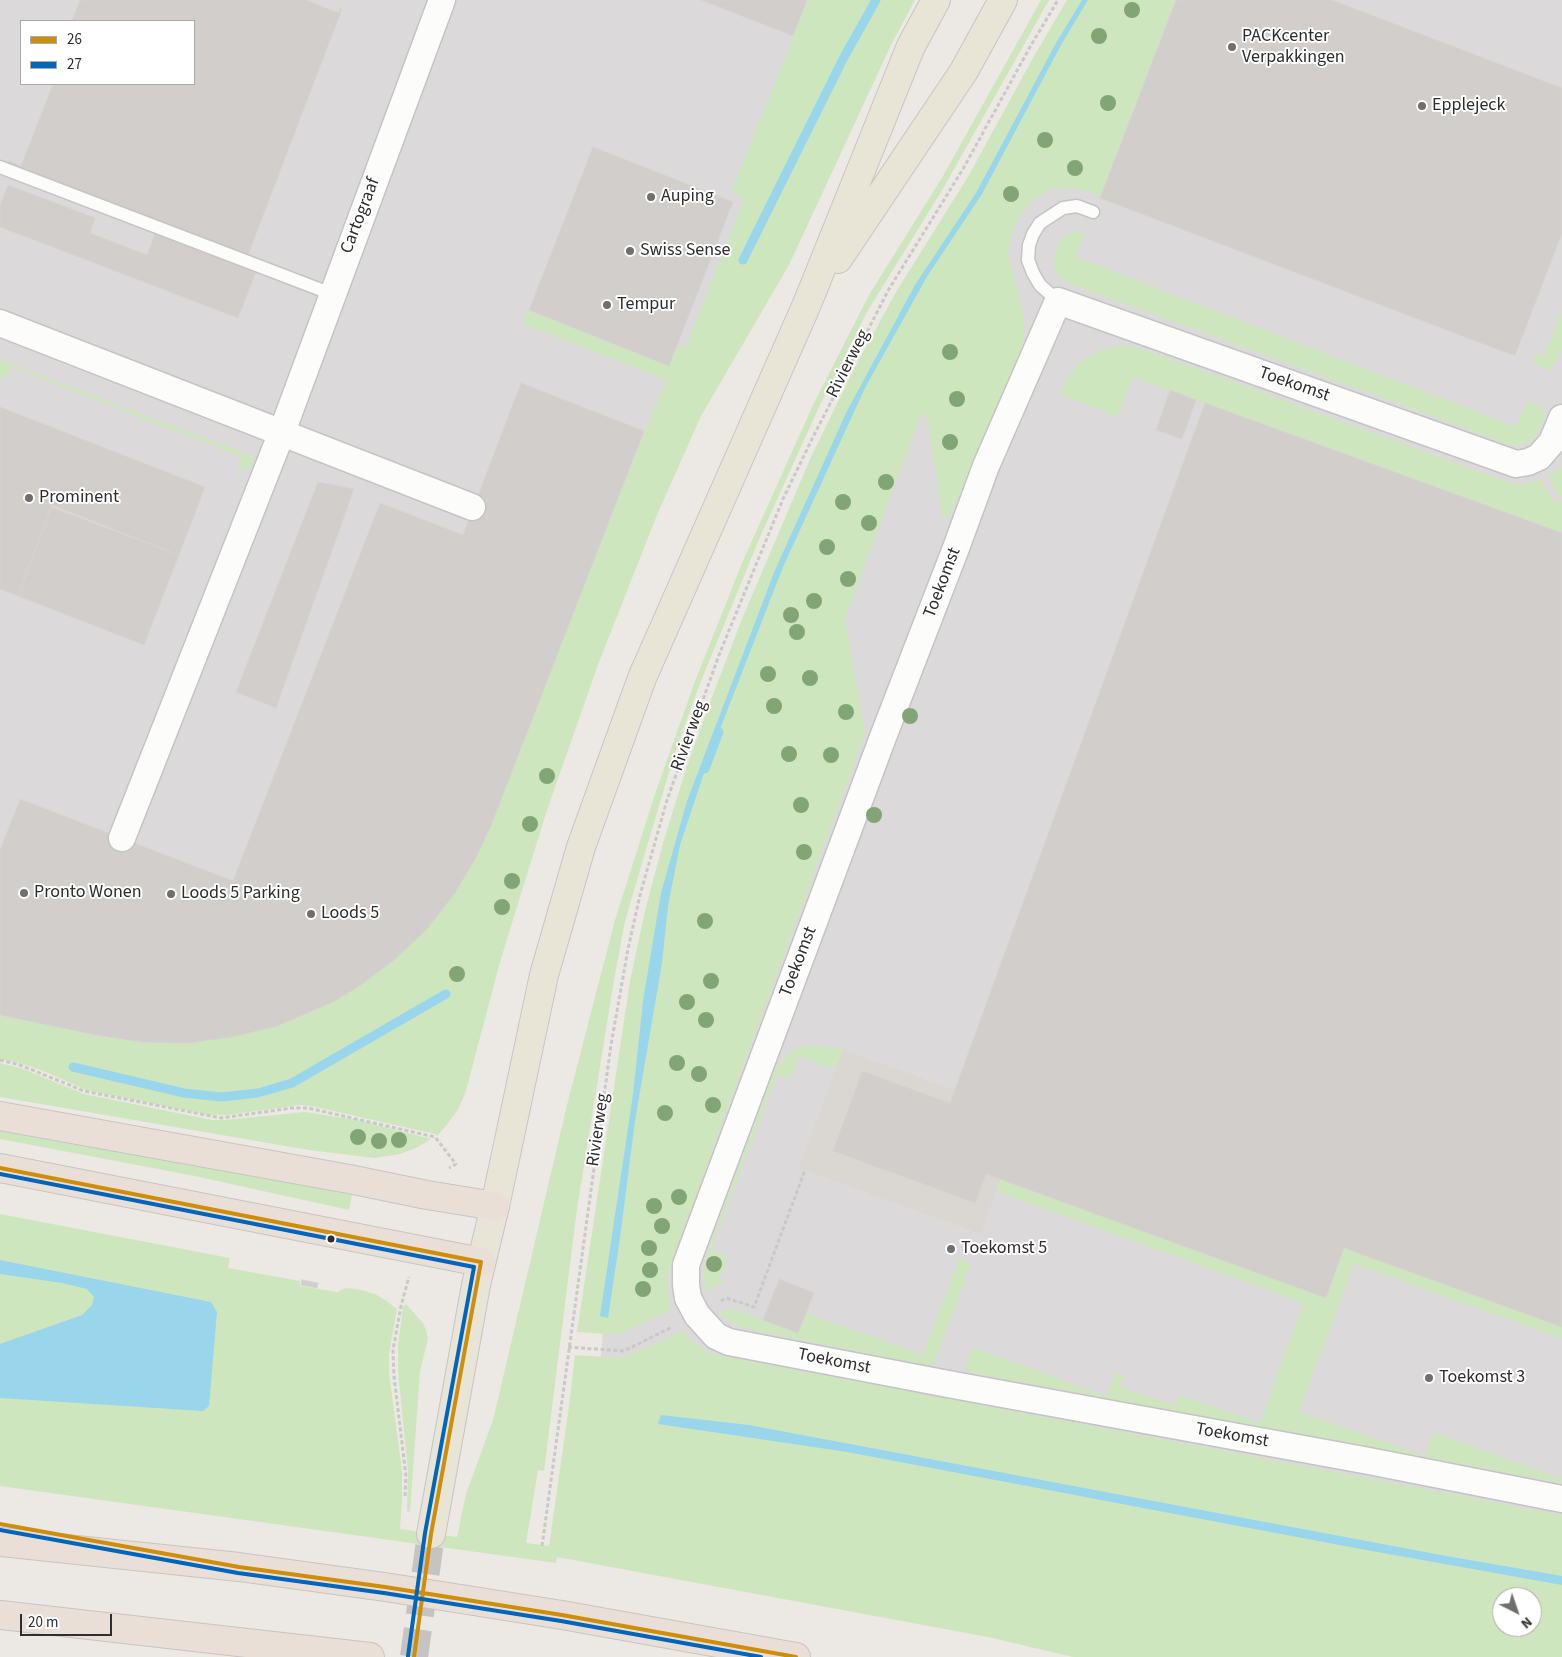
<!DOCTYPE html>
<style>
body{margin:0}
#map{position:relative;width:1562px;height:1657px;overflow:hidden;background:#ece8e4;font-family:"Source Sans 3",sans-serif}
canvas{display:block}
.legend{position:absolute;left:20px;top:20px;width:175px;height:65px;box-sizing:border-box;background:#fff;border:1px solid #ababab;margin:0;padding:6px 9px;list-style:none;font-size:15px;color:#2e2e2e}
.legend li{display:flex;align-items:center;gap:10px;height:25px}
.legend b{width:25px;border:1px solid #ababab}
.north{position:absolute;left:1492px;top:1587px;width:50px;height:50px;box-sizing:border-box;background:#fff;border:1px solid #ababab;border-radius:50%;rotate:139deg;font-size:14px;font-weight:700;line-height:20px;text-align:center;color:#2e2e2e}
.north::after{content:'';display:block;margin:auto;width:18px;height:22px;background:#706f6e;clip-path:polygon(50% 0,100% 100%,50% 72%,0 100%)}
.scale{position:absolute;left:20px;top:1614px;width:92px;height:22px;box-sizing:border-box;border:2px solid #2e2e2e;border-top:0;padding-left:6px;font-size:15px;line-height:18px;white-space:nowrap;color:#2e2e2e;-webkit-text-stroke:4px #fff;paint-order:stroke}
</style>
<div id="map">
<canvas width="1562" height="1657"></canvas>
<ul class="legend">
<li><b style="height:6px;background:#cf8e09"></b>26</li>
<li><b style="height:6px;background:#0065bd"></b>27</li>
</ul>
<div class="north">N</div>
<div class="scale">20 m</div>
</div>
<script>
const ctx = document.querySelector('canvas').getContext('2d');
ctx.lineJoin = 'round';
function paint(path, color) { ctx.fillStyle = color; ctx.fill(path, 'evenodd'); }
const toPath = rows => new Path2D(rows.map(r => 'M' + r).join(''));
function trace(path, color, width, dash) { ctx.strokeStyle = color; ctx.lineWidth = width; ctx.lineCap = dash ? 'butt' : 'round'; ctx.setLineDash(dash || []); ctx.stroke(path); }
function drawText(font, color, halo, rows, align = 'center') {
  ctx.font = font + ' "Source Sans 3",sans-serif'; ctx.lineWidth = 4; ctx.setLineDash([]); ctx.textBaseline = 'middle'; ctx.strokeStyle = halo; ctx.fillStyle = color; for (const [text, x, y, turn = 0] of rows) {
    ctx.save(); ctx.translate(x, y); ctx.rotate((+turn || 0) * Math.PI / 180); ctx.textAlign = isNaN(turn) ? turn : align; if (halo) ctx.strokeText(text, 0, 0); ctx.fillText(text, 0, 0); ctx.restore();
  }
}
paint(toPath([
 [0,0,876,0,446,994,292,1083,0,1056],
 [21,21,194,21,194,84,21,84],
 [1095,0,1562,0,1562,1657,589,1511,604,1317,646,1026],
 [1502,1597,1532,1597,1532,1627,1502,1627]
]), '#dcd9db');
paint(toPath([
 [808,0,915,0,891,45,789,265,701,416,657,515,599,662,547,810,500,962,465,1094,457,1111,445,1127,437,1136,435,1134,311,1106,300,1105,228,1115,210,1115,86,1090,46,1072,23,1064,0,1059,0,1015,97,1036,142,1042,188,1043,232,1037,276,1026,318,1009,358,987,394,960,427,929,609,521,666,380,523,324,529,310,669,366,677,344,685,348,744,199,731,192],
 [1041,0,1049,0,944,187,867,312,820,405,760,537,699,686,675,752,625,921,613,986,577,1209,544,1471,538,1470,526,1543,549,1546,569,1406,575,1355,622,1358,684,1330,689,1339,711,1354,1562,1515,1562,1657,1073,1657,988,1637,557,1557,556,1563,0,1486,0,1214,230,1258,228,1268,300,1281,300,1286,337,1292,346,1288,361,1290,375,1294,385,1300,397,1309,389,1353,389,1373,402,1471,402,1500,400,1529,457,1537,466,1494,493,1420,567,1105,615,920,654,797,694,684,742,563,813,405,869,295,943,176],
 [1502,1597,1532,1597,1532,1627,1502,1627],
 [1067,0,1175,0,1100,197,1091,192,1076,189,1053,188,1036,198,1020,215,1012,234,1008,255,1023,311,1023,347,1019,360,949,518,943,518,926,413,921,415,845,618,865,734,675,1252,667,1278,670,1310,618,1335,577,1332,630,981,645,911,663,843,686,769,712,697,742,619,811,457,853,371,896,292,969,175,1033,58],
 [1072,232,1085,232,1076,257,1516,427,1526,402,1540,406,1543,409,1545,416,1536,436,1531,442,1519,445,1511,445,1065,282,1059,276,1053,265,1054,257,1058,244,1062,238],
 [1562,310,1562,346,1552,371,1538,366,1535,362,1534,358,1536,354,1544,357],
 [1125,346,1140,348,1513,484,1525,484,1541,479,1552,500,1562,504,1562,533,1133,378,1117,417,1059,394,1068,376,1078,364,1092,354,1111,347],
 [0,360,254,457,254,462,251,467,247,469,237,470,242,457,11,367,6,378,0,376],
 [1562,466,1562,496,1556,494,1548,476],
 [809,1045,830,1047,843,1050,836,1070,799,1056,790,1080,777,1075,712,1250,728,1257,719,1279,726,1281,707,1292,703,1276,704,1265,772,1076,776,1067,795,1049],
 [0,1063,21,1068,84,1094,212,1120,224,1120,305,1112,357,1120,431,1139,418,1147,400,1154,374,1158,309,1150,0,1097],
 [0,1129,353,1190,349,1210,195,1176,0,1139],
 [1000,1179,1326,1298,1344,1248,1562,1327,1562,1339,1354,1264,1299,1412,1425,1456,1433,1432,1561,1479,1562,1478,1562,1483,968,1372,965,1368,972,1347,1106,1396,1115,1373,1124,1376,1120,1387,1175,1406,1179,1395,1260,1423,1303,1303,995,1191],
 [959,1259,971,1264,934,1364,929,1366,743,1328,731,1323,718,1313,728,1309,736,1310,798,1333,806,1313,923,1355],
 [406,1304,423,1323,426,1330,428,1339,420,1371,410,1512,407,1511,408,1472,398,1371,398,1345,403,1307]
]), '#cee6be');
paint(toPath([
 [843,1050,955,1090,950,1103,862,1071,833,1152,975,1203,986,1174,1000,1179,981,1234,799,1168]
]), '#dad6d2');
paint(toPath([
 [1082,0,1088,0,1061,45,982,194,928,275,865,388,783,567,710,755,680,845,668,906,662,963,635,1121,620,1238,608,1318,600,1316,633,1094,643,1001,661,893,687,801,775,570,847,411,915,285,976,193,1056,43],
 [0,1260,211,1302,217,1312,209,1406,203,1411,0,1398,0,1344,82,1315,92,1305,94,1297,87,1289,62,1283,0,1274],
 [661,1415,749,1425,1441,1555,1562,1576,1562,1585,1355,1548,847,1452,658,1424]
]), '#99d6ec');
trace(toPath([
 [743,260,844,57,876,0],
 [705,769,719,732],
 [73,1067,184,1093,221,1097,258,1093,292,1083,446,994]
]), '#99d6ec', 9);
const building = toPath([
 [80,0,306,0,339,13,340,8,342,9,248,255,8,163,9,161,21,166,53,84,194,84,194,21,72,21,80,0],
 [701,0,807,0,793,36,701,0],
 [1176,0,1332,0,1562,88,1562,233,1515,356,1100,198,1176,0],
 [593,147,733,202,669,366,529,310,593,147],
 [8,185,95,218,90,233,147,255,155,234,256,272,238,318,0,227,0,205,8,185],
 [521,383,644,431,492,823,478,854,455,893,427,929,394,960,358,987,333,1002,277,1026,232,1037,188,1043,142,1042,96,1035,0,1015,0,850,20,799,233,881,380,503,463,535,521,383],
 [1170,390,1196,400,1182,439,1156,430,1170,390],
 [1205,403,1562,533,1562,1327,1344,1248,1326,1298,986,1174,975,1203,833,1151,862,1071,950,1103,1205,403],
 [0,407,205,487,179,555,52,505,18,596,0,589,0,407],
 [318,482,354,489,276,708,236,692,318,482],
 [51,507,179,555,144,645,18,596,51,507],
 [779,1279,814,1293,798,1333,763,1320,779,1279],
 [302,1280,318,1283,317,1288,301,1285,302,1280]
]);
paint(building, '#d1cecb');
trace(building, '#d7d4d0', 1);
trace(toPath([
 [414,1657,431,1534]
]), '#c6c3c0', 28, [28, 14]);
const service = toPath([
 [0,167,332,294],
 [1058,301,1040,285,1033,273,1028,260,1029,245,1033,234,1040,223,1063,208,1077,206,1093,212]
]);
const minor = toPath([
 [0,323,472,507],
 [1562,418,1552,442,1539,457,1528,462,1516,464,1058,301,986,466,956,548,883,737,693,1246,686,1265,686,1285,688,1298,697,1315,716,1336,729,1342,948,1384,1369,1461,1562,1499],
 [122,838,282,432,442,0]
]);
const primary = toPath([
 [838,259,964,71,1003,0],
 [431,1534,476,1285,495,1206,544,975,581,847,642,678,807,304,911,46,936,0]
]);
const motorway = toPath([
 [0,1116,349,1179,427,1195,495,1206],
 [0,1168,481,1262],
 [0,1542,239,1567,385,1587,562,1615,796,1657],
 [0,1615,370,1657]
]);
trace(service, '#c5c4c5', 15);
trace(minor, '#c5c4c5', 29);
trace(primary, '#c6c5c4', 30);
trace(motorway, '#c6c5c4', 30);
trace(toPath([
 [0,1060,20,1065,84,1091,221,1118,292,1108,308,1108,435,1137,456,1164,449,1168],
 [721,1301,726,1298,754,1307,805,1170],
 [568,1347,624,1351,672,1327],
 [405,1496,406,1476,394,1376,393,1350,401,1306,409,1277],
 [542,1546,611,1045,628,949,640,895,667,800,719,655,783,499,813,437,889,289,963,169,1030,47,1058,0]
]), '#c9c9c8', 3, [4, 2.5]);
trace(service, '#fcfcfb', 12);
trace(minor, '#fcfcfb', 26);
trace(primary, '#e8e4d6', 28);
trace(motorway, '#eadfd6', 28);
trace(toPath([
 [0,1168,481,1262,431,1534,414,1657],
 [0,1524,239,1567,385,1587,562,1615,796,1657]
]), '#cf8e09', 4);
trace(toPath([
 [0,1174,474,1267,425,1533,408,1656],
 [0,1530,238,1573,384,1593,561,1621,761,1657]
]), '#0065bd', 4);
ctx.fillStyle = '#82a575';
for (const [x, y] of [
 [1132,10],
 [1099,36],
 [1108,103],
 [1045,140],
 [1075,168],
 [1011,194],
 [950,352],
 [957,399],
 [950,442],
 [886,482],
 [843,502],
 [869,523],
 [827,547],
 [848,579],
 [814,601],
 [791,615],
 [797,632],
 [768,674],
 [810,678],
 [774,706],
 [846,712],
 [910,716],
 [789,754],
 [831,755],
 [547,776],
 [801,805],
 [874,815],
 [530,824],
 [804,852],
 [512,881],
 [502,907],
 [705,921],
 [457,974],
 [711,981],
 [687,1002],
 [706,1020],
 [677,1063],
 [699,1074],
 [713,1105],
 [665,1113],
 [358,1137],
 [399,1140],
 [379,1141],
 [679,1197],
 [654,1206],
 [662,1226],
 [649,1248],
 [714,1264],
 [650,1270],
 [643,1289]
]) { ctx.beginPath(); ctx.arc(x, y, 8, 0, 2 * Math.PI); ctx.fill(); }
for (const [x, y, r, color] of [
 [1232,47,5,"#706f6e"],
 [1422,106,5,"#706f6e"],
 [651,197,5,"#706f6e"],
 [630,251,5,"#706f6e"],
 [607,305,5,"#706f6e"],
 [29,498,5,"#706f6e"],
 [24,893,5,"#706f6e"],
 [171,894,5,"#706f6e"],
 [311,914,5,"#706f6e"],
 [331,1239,4.5,"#2e2e2e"],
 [951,1249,5,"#706f6e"],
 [1429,1378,5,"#706f6e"]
]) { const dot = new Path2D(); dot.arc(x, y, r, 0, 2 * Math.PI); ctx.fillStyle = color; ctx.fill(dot); trace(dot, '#fff', 2); }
drawText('18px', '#2e2e2e', '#fff', [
 ["PACKcenter",1242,37],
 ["Verpakkingen",1242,58],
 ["Epplejeck",1432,106],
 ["Auping",661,197],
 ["Swiss Sense",640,251],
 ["Tempur",617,305],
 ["Prominent",39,498],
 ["Pronto Wonen",34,893],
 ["Loods 5 Parking",181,894],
 ["Loods 5",321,914],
 ["Toekomst 5",961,1249],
 ["Toekomst 3",1439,1378]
], 'left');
drawText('18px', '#2e2e2e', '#fff', [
 ["Cartograaf",361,216,-69],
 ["Rivierweg",849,364,-63],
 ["Toekomst",1294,385,19],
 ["Toekomst",943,583,-69],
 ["Rivierweg",690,736,-70],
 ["Toekomst",799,962,-69],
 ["Rivierweg",599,1130,-82],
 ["Toekomst",834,1362,11],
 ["Toekomst",1232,1436,10]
]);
</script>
